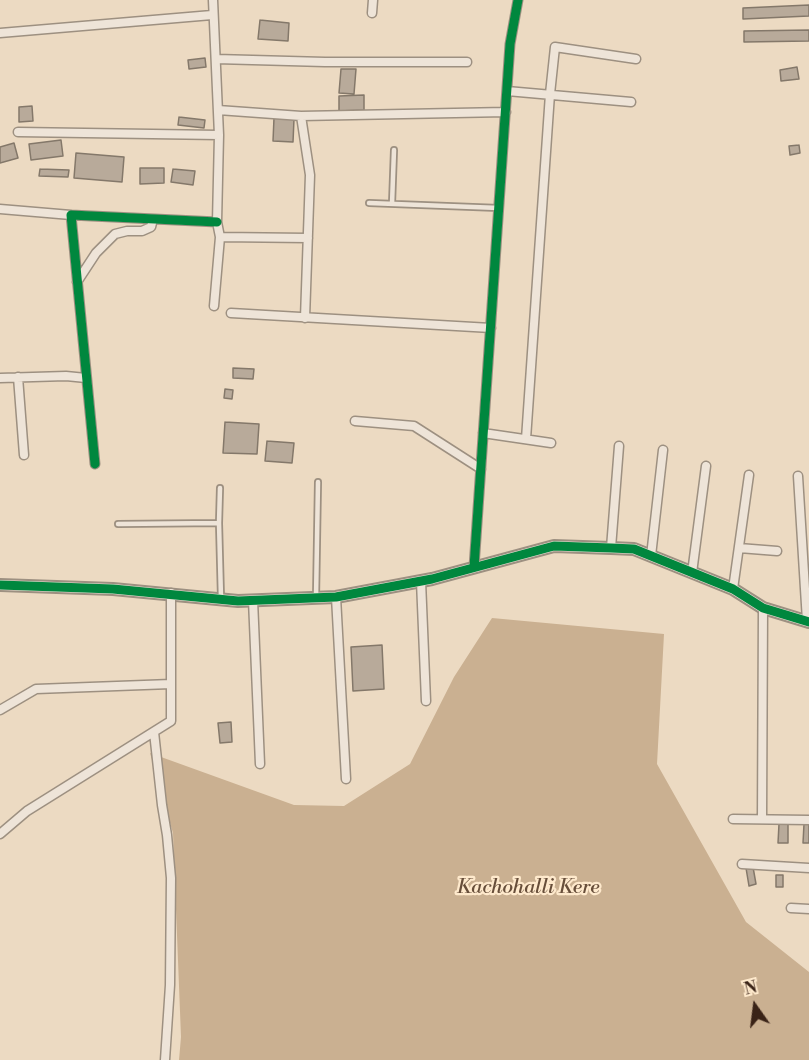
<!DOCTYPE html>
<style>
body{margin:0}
#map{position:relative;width:809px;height:1060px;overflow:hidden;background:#ecdac2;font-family:"Libre Bodoni",serif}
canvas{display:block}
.north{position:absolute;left:725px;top:976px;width:60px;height:60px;-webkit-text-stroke:4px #fee9cc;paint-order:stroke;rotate:346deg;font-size:16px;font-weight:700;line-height:24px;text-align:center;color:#3a2317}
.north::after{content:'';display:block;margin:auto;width:21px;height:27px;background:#3a2317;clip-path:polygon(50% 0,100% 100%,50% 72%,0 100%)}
</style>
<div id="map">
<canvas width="809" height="1060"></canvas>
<div class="north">N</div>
</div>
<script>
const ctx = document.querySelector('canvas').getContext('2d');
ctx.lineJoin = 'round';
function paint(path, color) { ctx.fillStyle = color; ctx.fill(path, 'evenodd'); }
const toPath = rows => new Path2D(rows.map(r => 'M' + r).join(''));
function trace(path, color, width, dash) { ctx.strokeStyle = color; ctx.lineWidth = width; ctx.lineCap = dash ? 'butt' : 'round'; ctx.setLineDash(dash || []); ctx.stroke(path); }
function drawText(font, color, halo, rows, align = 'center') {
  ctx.font = font + ' "Libre Bodoni",serif'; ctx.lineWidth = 4.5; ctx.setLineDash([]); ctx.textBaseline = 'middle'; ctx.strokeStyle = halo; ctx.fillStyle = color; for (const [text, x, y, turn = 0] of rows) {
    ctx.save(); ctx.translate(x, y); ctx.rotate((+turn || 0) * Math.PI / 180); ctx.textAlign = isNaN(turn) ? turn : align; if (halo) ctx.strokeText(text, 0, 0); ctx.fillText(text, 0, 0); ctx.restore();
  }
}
paint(toPath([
 [492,618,664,634,657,764,746,922,809,972,809,1060,179,1060,181,1037,173,833,150,753,294,805,344,806,410,764,454,677]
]), '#cab091');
const building = toPath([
 [809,5,809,16,743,19,743,8,809,5],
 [260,20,289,23,288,41,258,39,260,20],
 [809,30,809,41,744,42,744,31,809,30],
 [205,58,206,67,189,69,188,60,205,58],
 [797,67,799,79,781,81,780,70,797,67],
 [341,69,356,69,354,94,339,93,341,69],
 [364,95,364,110,339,111,339,96,364,95],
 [32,106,33,121,19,122,19,107,32,106],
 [179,117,205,120,204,128,178,125,179,117],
 [274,118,294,119,293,142,273,141,274,118],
 [61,140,63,156,31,160,29,144,61,140],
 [14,143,18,158,0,163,0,147,14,143],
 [799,145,800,153,790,155,789,146,799,145],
 [76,153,124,157,122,182,74,178,76,153],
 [140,168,164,168,164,183,140,184,140,168],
 [40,169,69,170,68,177,39,176,40,169],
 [173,169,195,171,193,185,171,182,173,169],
 [233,368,254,369,253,379,233,378,233,368],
 [225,389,233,390,232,399,224,398,225,389],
 [225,422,259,424,257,454,223,453,225,422],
 [267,441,294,443,292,463,265,461,267,441],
 [382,645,384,689,353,691,351,647,382,645],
 [231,722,232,742,220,743,218,723,231,722],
 [779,824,788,824,788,843,778,843,779,824],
 [804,824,809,824,809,843,803,843,804,824],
 [753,867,756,884,749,886,746,868,753,867],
 [776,875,783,875,783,887,776,887,776,875]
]);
paint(building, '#b8aa9a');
trace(building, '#84786a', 1.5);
const service = toPath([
 [369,203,499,208],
 [392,204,394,150],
 [219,523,221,598],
 [118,524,219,523,220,488],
 [316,598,318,482]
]);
const minor = toPath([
 [213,0,219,135,217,222,220,237,214,306],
 [372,13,373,0],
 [0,33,212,15],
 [216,59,325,62,467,62],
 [507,91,631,102],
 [218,110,301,116,506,112],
 [301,116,310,175,305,318],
 [18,132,219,135],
 [0,209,71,215],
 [220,237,308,238],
 [77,282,96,253,115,234,127,231,142,231,151,227,153,219],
 [231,313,491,328],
 [18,377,24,455],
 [0,378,66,376,86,378],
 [355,421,414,426,481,469],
 [483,433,551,443],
 [526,439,550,94,555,47,636,59],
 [95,464,71,215,217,222],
 [798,476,807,621],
 [611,548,619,446],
 [739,548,777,551],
 [651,556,663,450],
 [474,567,510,44,518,0],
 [692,573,706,466],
 [421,581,426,701],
 [733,589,749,475],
 [336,597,346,779],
 [253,600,260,764],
 [0,710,36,689,171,684],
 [154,732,162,805,167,835,171,878,170,985,165,1060],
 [733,819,809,820],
 [762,819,763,608],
 [0,834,27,811,171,721,171,593],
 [742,864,809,868],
 [791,908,809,909]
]);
const tertiary = toPath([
 [0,585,113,589,238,601,336,597,432,579,554,546,611,548,634,549,733,589,763,608,809,622]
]);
trace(service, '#9d9081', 8);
trace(minor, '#9d9081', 11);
trace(tertiary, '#9d9081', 14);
trace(service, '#eee4d8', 4.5);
trace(minor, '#eee4d8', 8);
trace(tertiary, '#eee4d8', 10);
trace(toPath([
 [95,464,71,215,217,222],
 [474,567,510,44,518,0],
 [0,585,113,589,238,601,336,597,432,579,554,546,611,548,634,549,733,589,763,608,809,622]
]), '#00873e', 9);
drawText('italic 20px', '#674e3a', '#fee9cc', [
 ["Kachohalli Kere",528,888]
]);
</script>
